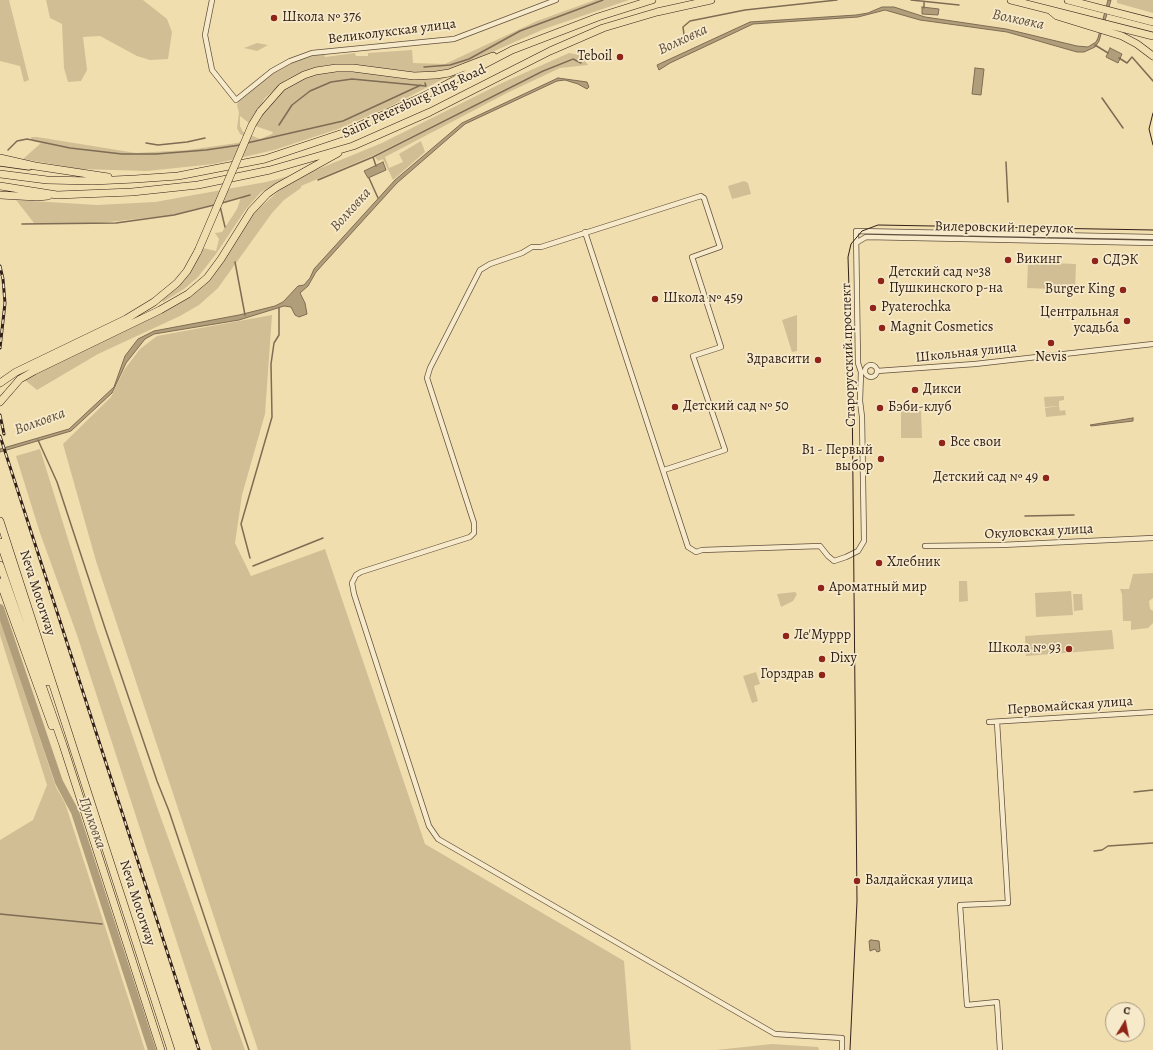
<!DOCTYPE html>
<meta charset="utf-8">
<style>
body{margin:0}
#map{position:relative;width:1153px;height:1050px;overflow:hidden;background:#f1deae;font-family:Alegreya,serif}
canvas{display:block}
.north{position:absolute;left:1105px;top:1002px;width:40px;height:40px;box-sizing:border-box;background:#f6eaca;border:1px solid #a89a83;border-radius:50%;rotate:10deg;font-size:11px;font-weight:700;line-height:16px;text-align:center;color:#332119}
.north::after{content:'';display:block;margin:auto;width:14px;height:18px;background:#8f2418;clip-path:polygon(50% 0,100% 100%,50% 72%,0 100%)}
</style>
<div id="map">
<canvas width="1153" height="1050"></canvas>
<div class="north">С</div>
</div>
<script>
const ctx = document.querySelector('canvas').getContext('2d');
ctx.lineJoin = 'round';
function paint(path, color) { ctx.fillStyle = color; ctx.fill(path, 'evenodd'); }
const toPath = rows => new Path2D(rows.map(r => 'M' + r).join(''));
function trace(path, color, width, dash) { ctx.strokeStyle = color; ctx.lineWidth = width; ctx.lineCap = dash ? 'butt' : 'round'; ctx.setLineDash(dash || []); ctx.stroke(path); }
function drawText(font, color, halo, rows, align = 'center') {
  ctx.font = font + ' Alegreya,serif'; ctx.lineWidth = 3.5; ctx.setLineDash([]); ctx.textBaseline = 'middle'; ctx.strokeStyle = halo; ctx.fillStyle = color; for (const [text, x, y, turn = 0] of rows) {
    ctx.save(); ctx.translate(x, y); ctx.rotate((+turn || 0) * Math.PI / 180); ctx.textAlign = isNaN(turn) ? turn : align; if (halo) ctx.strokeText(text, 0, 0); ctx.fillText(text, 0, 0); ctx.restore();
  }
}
paint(toPath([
 [0,0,9,0,29,80,24,82,20,66,0,61],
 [143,0,167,19,172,32,168,59,150,60,137,56,100,36,83,37,87,70,81,81,68,82,64,68,62,24,50,18,46,0],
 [595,0,629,0,544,29,456,68,436,72,415,73,344,64,326,65,300,73,286,80,265,98,249,123,240,116,240,126,243,132,260,139,272,134,273,132,255,126,262,112,283,90,305,77,336,70,447,77,389,107,338,129,274,150,214,164,147,171,80,169,23,159,41,143,32,141,31,137,37,137,136,153,188,150,237,143,249,139,240,134,237,128,239,113,237,105,239,101,272,73,298,60,324,53,325,57,355,53,356,56,368,56,368,53,412,50,413,63,445,64,537,21],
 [1117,0,1153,0,1153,13,1117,3],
 [257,43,268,45,257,51,244,48],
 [569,53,580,55,588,65,560,68,507,93,385,157,389,168,403,162,399,154,421,141,425,152,393,180,383,159,378,161,375,157,544,71,567,61,573,60,582,63,572,58,543,70,374,155,301,186,301,188,284,200,272,213,218,288,199,305,180,316,98,354,37,390,26,381,25,379,201,287,253,214,283,187,299,177,382,143,502,83],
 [289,176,261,192,246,209,216,254,198,277,184,289,163,302,162,300,179,285,203,248,216,251,219,239,215,233,222,232,237,209,241,197,174,215,100,223,34,223,16,200,97,205,155,202,266,182],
 [744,181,748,183,751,194,732,199,728,186],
 [1028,262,1076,264,1075,290,1027,288],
 [272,315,265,414,242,495,235,543,251,576,325,549,425,844,624,961,631,1050,258,1050,96,561,63,444,111,397,124,370,140,349,157,336],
 [797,315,797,351,792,352,782,320],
 [1064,396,1064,400,1059,401,1059,406,1045,407,1044,397],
 [1059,406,1060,411,1065,410,1066,415,1046,417,1045,408],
 [901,411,921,411,922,438,901,438],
 [40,449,96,629,157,807,245,1050,212,1050,77,635,40,533,16,456],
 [1153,573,1153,598,1149,601,1150,609,1153,611,1153,623,1148,628,1131,630,1131,621,1123,621,1122,594,1120,589,1129,589,1133,574],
 [959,581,967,581,968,601,959,602],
 [1071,591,1073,615,1036,617,1035,593],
 [795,592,797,594,793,601,781,607,777,594],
 [1073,594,1082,594,1083,610,1074,611],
 [0,619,56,787,65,803,145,1050,0,1050,0,840,33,820,47,785,0,635],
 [1112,630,1114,649,1026,656,1025,636],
 [756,672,760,684,754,686,758,701,752,703,743,676],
 [772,1044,818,1047,819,1050,716,1050]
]), '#d1be95');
const water = toPath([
 [1108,0,1111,0,1099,41,1095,47,1084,52,1077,52,1007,32,920,20,885,10,858,17,753,24,670,63,659,70,657,65,750,22,856,15,868,13,882,7,894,7,925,17,1006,29,1077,46,1088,47,1096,42,1098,38,1108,0],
 [922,7,939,9,938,15,922,14,922,7],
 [1110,48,1122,54,1118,63,1106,57,1110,48],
 [975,68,984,69,981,95,972,94,975,68],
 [558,78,587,82,589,87,587,89,578,84,565,80,557,81,465,124,397,183,316,272,308,286,300,293,305,303,307,314,299,317,295,315,291,307,284,306,239,320,154,334,145,339,126,363,112,393,71,431,0,452,0,449,69,429,114,387,125,356,138,339,154,331,239,315,275,306,283,302,298,286,304,285,310,278,314,269,395,180,462,123,558,78],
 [383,162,386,170,368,178,364,171,383,162],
 [1133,418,1133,421,1091,426,1090,425,1133,418],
 [871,940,879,941,880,951,877,952,875,949,870,951,869,941,871,940]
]);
paint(water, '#b09e7b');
trace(water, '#7e6c54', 1);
trace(toPath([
 [911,0,959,5],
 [924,8,924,2],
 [1095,45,1108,53],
 [671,47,685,42,683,27,690,21,745,10,837,0],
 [1119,58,1127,63,1132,57,1153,81],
 [424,67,450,65,469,59,520,31,603,0],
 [1102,98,1123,128],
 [279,125,292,105,310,91,331,82,352,79,426,86,425,83],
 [146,143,158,145,187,142,205,138],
 [247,143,343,121,421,85],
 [8,150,17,141,27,139,70,148,122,154,156,154,206,150,240,145],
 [373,157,376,166],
 [1006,162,1008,202],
 [369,178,378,198],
 [318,180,373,157,543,71,573,59,581,63],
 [222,203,250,195],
 [220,206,225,227],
 [22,224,116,223,174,215,214,205],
 [235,262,245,315],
 [38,440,57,482,105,628,157,781,169,811,249,1050],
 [1025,516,1074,515],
 [250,558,241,524,272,417,271,364,274,343,279,335,279,308],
 [253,566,323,538],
 [1134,792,1153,790],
 [1094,851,1102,850,1108,846,1153,843],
 [0,914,102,924]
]), '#7e6c54', 1.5);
trace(toPath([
 [0,608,59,782,75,812,152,1050]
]), '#b09e7b', 8);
const minor = toPath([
 [212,0,205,35,212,70,236,100,272,71,290,61,312,53,454,39,556,0],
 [585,232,688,547,696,552,702,550,820,546,828,556,834,561,846,557,858,551,864,541,862,417,860,401,861,372,858,363,856,231,1153,237],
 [856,243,866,237,1153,243],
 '865 371a6 6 0 1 1 12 0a6 6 0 1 1-12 0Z',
 [877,371,975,364,1153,344],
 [664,470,725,450,693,356,721,347,692,257,720,247,704,198,701,196,541,247,532,247,522,253,490,264,480,270,430,368,427,378,474,523,474,533,470,537,361,572,356,575,352,583,354,594,429,826,438,839,775,1034,842,1038,842,1050],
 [925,546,1001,545,1153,538],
 [989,722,1153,712],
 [997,722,1008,903,960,905,967,1005,997,1002,1000,1050]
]);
const major = toPath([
 [0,163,29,167]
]);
const highway = toPath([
 [1011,0,1153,36],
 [1068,0,1153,22],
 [1051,11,1057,16,1122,36,1137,44,1153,56],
 [260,112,282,87,304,75,316,71,336,68,353,68,414,76,436,75,449,73,493,56],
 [0,158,35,166,108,177],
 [0,174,47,180,93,181,135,179,178,176,265,159,346,132,420,98,512,50,598,17,652,0],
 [0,186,57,195,132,192,198,185,270,170,353,146,430,112,550,51,603,28,657,12,711,0],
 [0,195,37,197,48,196],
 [0,383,16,372,126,319,154,302,177,283,187,271,198,251],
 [0,402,20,379,34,371,160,310,188,294,207,278,221,259,251,211,267,194,277,187,338,153],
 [0,521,171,1050],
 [0,542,48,682],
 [0,565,63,745,161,1050],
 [0,582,52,726]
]);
trace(minor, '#62503e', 6);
trace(major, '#332119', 7);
trace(highway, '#332119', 8);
trace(minor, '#f6eaca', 4.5);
trace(major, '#f1deae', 5.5);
trace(highway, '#f1deae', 7);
trace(toPath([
 [1153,113,1149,129,1153,145],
 [850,1050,857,901,852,383,848,257,851,244,862,231,878,225,1153,230]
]), '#332119', 1);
const rail = toPath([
 [0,266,3,279,5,303,0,348],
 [0,415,4,434],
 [0,436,199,1050]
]);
trace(rail, '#332119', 3);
trace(rail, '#f6eaca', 1.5, [4.5]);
const highwayBridge = toPath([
 [198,251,252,125,260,112]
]);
trace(highwayBridge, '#332119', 8, []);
trace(highwayBridge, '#f1deae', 7);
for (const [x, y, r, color] of [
 [274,18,4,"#8f2418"],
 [620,57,4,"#8f2418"],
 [1008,260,4,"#8f2418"],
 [1095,261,4,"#8f2418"],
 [881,281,4,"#8f2418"],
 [1123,290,4,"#8f2418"],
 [655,299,4,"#8f2418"],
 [873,308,4,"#8f2418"],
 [1127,321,4,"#8f2418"],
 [882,328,4,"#8f2418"],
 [1051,343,4,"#8f2418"],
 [818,360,4,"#8f2418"],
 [915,390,4,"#8f2418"],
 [675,407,4,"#8f2418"],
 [880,408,4,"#8f2418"],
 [942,443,4,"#8f2418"],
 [881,459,4,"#8f2418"],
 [1046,478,4,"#8f2418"],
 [879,563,4,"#8f2418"],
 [821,588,4,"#8f2418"],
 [786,636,4,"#8f2418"],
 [1069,649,4,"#8f2418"],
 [822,659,4,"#8f2418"],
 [822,675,4,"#8f2418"],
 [857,881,4,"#8f2418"]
]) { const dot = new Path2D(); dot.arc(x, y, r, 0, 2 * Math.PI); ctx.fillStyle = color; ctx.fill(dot); trace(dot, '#f6eaca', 1.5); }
drawText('14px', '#332119', '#f6eaca', [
 ["Школа № 376",282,18],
 ["Teboil",612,57,"right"],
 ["Викинг",1016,260],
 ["СДЭК",1103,261],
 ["Детский сад №38",889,273],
 ["Пушкинского р-на",889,289],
 ["Burger King",1115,290,"right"],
 ["Школа № 459",663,299],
 ["Pyaterochka",881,308],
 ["Центральная",1119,313,"right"],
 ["усадьба",1119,329,"right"],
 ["Magnit Cosmetics",890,328],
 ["Nevis",1051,358,"center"],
 ["Здравсити",810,360,"right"],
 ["Дикси",923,390],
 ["Детский сад № 50",683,407],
 ["Бэби-клуб",888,408],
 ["Все свои",950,443],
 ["В1 - Первый",873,451,"right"],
 ["выбор",873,467,"right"],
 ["Детский сад № 49",1038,478,"right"],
 ["Хлебник",887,563],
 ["Ароматный мир",829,588],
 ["Ле'Муррр",794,636],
 ["Школа № 93",1061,649,"right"],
 ["Dixy",830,659],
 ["Горздрав",814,675,"right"],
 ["Валдайская улица",865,881]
], 'left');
drawText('14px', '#332119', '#f6eaca', [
 ["Великолукская улица",392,32,-7],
 ["Saint Petersburg Ring Road",414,102,-25],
 ["Вилеровский переулок",1004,228,1],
 ["Школьная улица",966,353,-6],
 ["Старорусский проспект",849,355,-92],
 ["Окуловская улица",1039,532,-3],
 ["Neva Motorway",37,593,72],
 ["Первомайская улица",1070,706,-4],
 ["Neva Motorway",137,903,72]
]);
drawText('italic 15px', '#5f4d3b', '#f6eaca', [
 ["Волковка",1018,20,12],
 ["Волковка",683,40,-25],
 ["Волковка",351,210,-48],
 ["Волковка",40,422,-20],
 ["Пулковка",92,823,70]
]);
</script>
